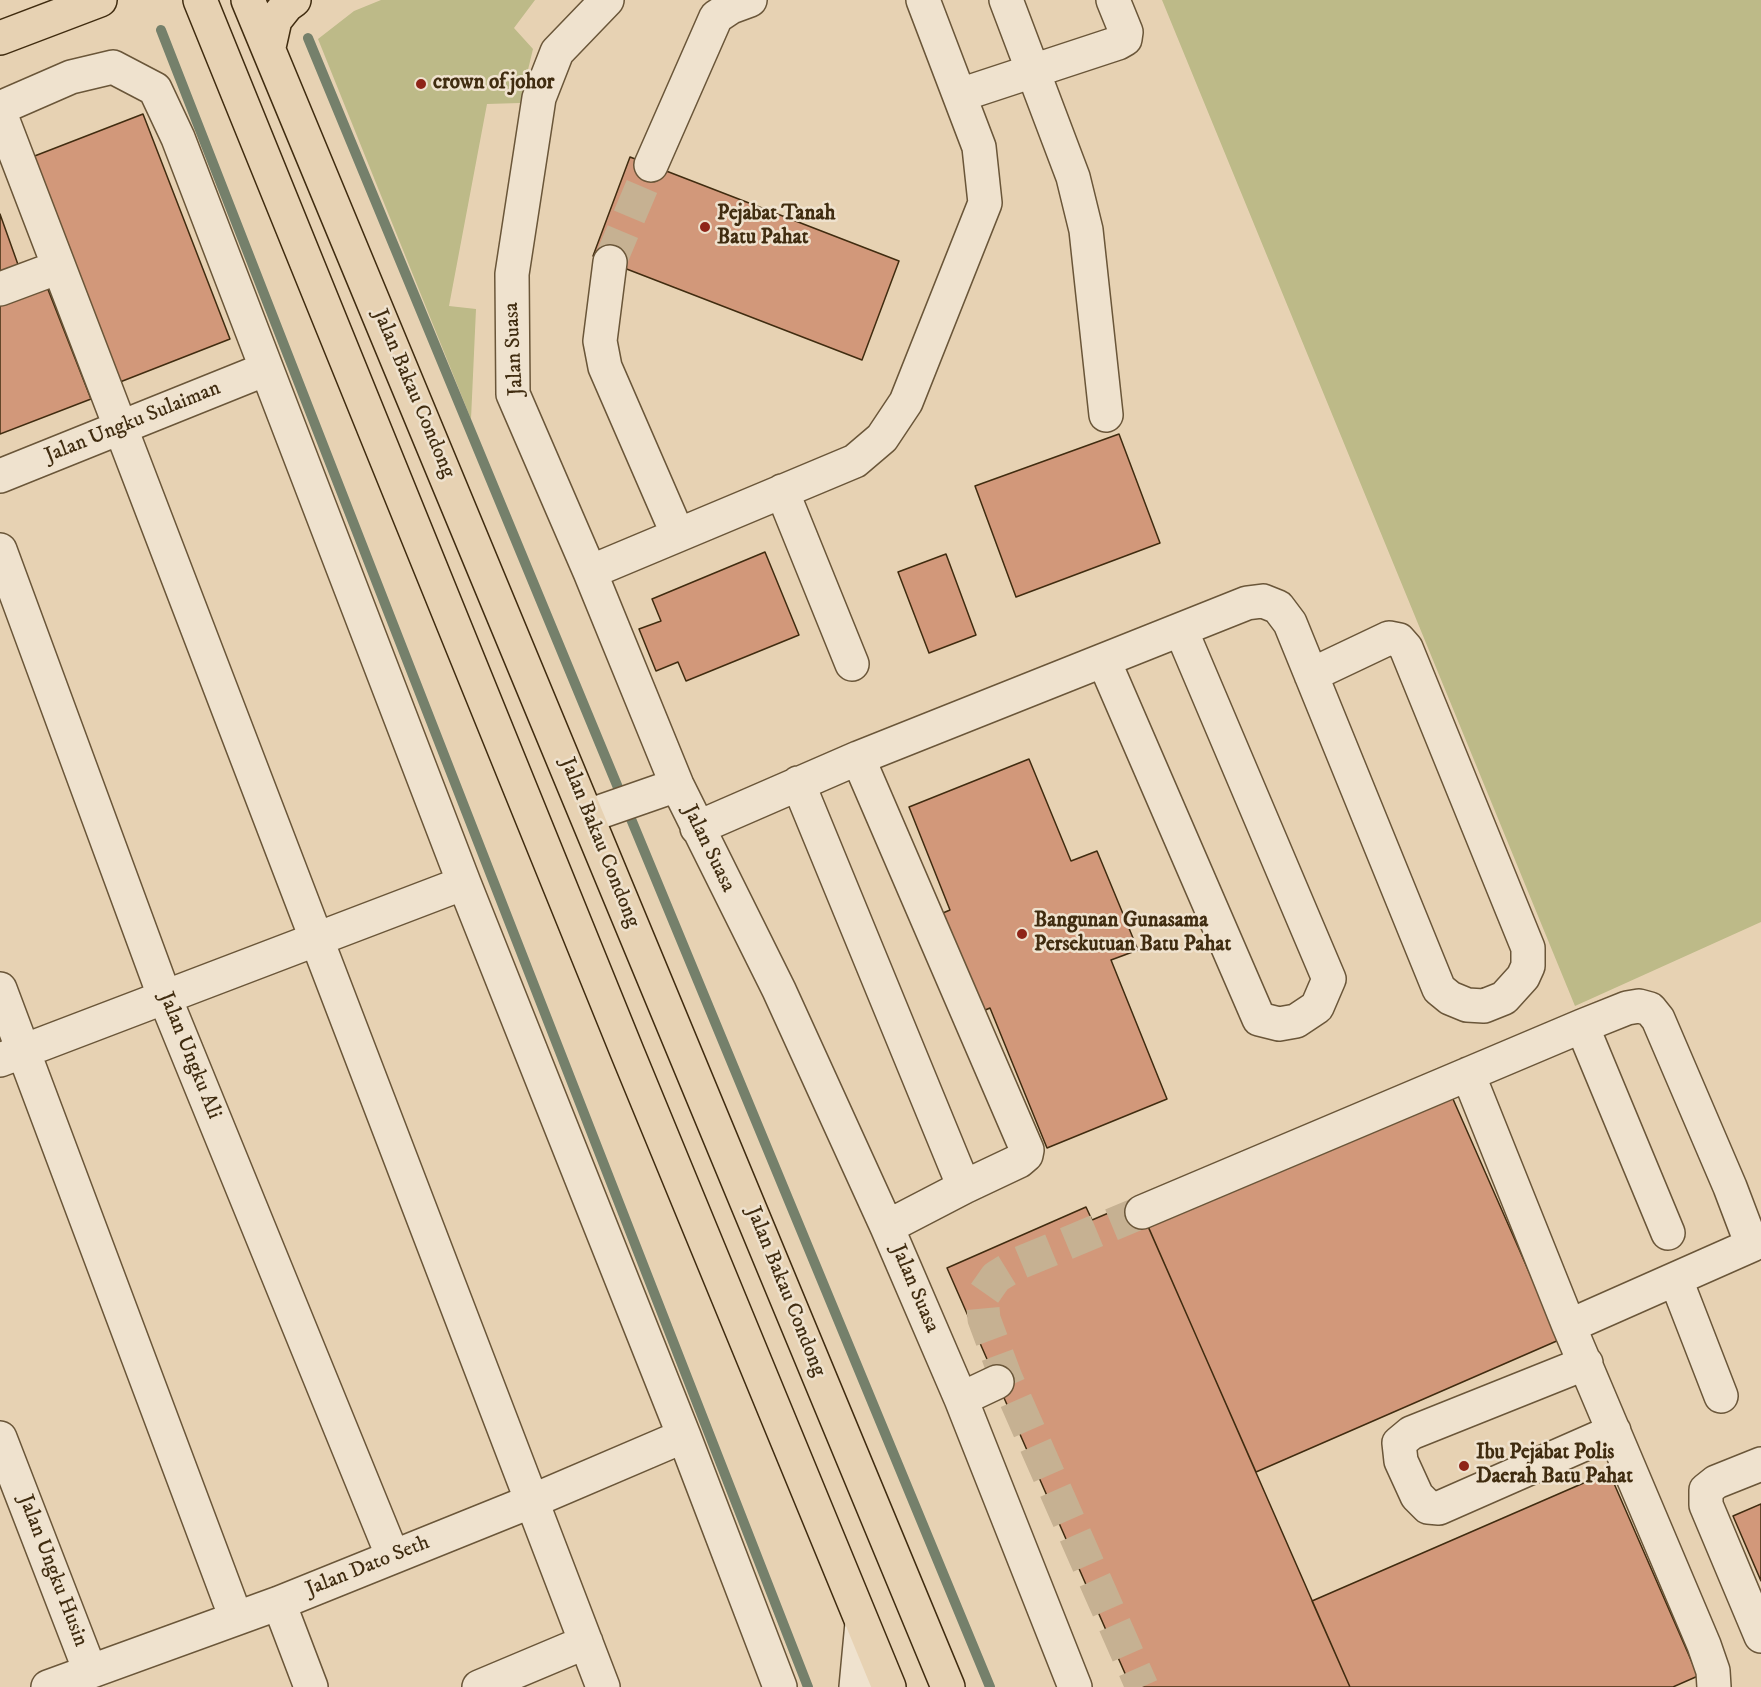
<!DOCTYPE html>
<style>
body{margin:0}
canvas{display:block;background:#e7d2b3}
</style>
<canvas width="1761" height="1687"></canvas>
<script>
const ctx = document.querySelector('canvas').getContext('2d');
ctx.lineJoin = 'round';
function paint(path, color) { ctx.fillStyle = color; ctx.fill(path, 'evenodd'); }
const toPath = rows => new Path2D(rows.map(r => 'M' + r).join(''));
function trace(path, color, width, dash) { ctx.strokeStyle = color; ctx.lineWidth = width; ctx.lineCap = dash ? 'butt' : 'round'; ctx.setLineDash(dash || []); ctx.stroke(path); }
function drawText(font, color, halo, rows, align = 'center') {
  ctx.font = font + ' "IM FELL DW Pica",serif'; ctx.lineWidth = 5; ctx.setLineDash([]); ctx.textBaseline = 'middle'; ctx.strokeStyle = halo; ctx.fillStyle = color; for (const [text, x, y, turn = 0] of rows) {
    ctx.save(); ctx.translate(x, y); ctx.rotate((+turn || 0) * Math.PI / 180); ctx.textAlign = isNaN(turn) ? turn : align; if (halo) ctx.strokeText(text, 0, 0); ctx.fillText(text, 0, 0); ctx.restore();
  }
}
paint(toPath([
 [381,0,535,0,514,28,533,49,520,103,487,104,449,306,476,309,471,419,318,39,354,11],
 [1162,0,1761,0,1761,922,1575,1006]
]), '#bdba88');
trace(toPath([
 [161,30,808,1687],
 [308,38,990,1687]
]), '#75806b', 10);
const building = toPath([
 [143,114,230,339,120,382,32,157,143,114],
 [630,157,899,261,862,360,593,256,630,157],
 [0,214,21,273,0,280,0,214],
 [47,287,91,399,0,434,0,305,47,287],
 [1119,434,1160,543,1016,597,975,486,1119,434],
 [765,552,799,635,686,681,678,662,656,671,639,629,661,621,652,599,765,552],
 [946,554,976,635,929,653,898,572,946,554],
 [1029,759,1071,861,1097,851,1138,950,1111,960,1167,1099,1047,1148,990,1008,971,1016,931,918,950,910,909,807,1029,759],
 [1449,1090,1559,1340,1256,1472,1146,1222,1449,1090],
 [1137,1201,1350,1687,1131,1687,947,1268,1086,1207,1092,1220,1137,1201],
 [1609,1472,1698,1676,1673,1687,1350,1687,1312,1601,1609,1472],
 [1761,1504,1761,1581,1733,1516,1761,1504]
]);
paint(building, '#d2987a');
trace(building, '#402c10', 1.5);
trace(toPath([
 [610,262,651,165],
 [1142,1212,1017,1264,996,1277,982,1297,984,1319,1006,1378,1142,1687]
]), '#c6b192', 33, [33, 16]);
const minor = toPath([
 [607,0,557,52,539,98,512,274,513,394,590,572,677,785,779,990,887,1227,961,1399,1075,1687],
 [1006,0,1073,177,1086,230,1106,415],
 [960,95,1118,43,1125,39,1126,32,1113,0],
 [0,108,71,77,113,67,155,89,178,138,464,883,684,1436,780,1687],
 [0,113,603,1687],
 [651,165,716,17,731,7,750,0],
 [610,262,600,341,605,367,678,535],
 [0,289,59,267],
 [0,476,266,369],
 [782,491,852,664],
 [0,550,165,998,393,1557],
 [590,572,855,461,882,438,906,402,985,203,979,147,923,0],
 [1104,661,1259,1019,1279,1024,1296,1021,1317,1007,1329,979,1181,630],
 [858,758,1027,1150,1026,1155,1019,1161,964,1187],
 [798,783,964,1187,887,1227],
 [588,816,677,785],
 [697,828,858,758,1247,603,1263,601,1278,607,1290,623,1439,989,1450,998,1467,1005,1484,1006,1504,998,1523,977,1528,966,1528,948,1406,648,1399,640,1389,638,1311,675],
 [0,989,236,1618],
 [1582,1026,1668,1233],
 [0,1060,464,883],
 [1468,1074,1569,1326],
 [1142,1212,1582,1026,1627,1008,1639,1006,1650,1009,1658,1019,1730,1187,1752,1245,1569,1326,1704,1645,1713,1671,1714,1687],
 [1676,1280,1721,1396],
 [1586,1363,1411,1433,1399,1443,1401,1461,1417,1496,1428,1507,1439,1508,1614,1431],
 [961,1399,997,1382],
 [0,1438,90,1671],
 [1761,1464,1716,1482,1706,1490,1706,1505,1761,1636],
 [279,1603,311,1687],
 [48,1687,279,1603,532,1501,684,1436],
 [479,1687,586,1642],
 [856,1687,862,1623]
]);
const major = toPath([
 [200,0,628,1054,889,1687],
 [248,0,948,1687],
 [0,38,100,0],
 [269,47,275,20,287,5,294,0]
]);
trace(minor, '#6a5639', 36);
trace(major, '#402c10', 36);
trace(minor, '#efe2ce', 33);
trace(major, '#e7d2b3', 33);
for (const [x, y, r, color] of [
 [421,84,6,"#8f2418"],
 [705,227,6,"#8f2418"],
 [1022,934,6,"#8f2418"],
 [1464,1466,6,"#8f2418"]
]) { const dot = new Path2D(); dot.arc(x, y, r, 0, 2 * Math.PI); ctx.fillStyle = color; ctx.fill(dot); trace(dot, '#efe2ce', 2); }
drawText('bold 21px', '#402c10', '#efe2ce', [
 ["crown of johor",433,84],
 ["Pejabat Tanah",717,215],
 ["Batu Pahat",717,239],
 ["Bangunan Gunasama",1034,922],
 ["Persekutuan Batu Pahat",1034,946],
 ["Ibu Pejabat Polis",1476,1454],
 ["Daerah Batu Pahat",1476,1478]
], 'left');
drawText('21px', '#402c10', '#efe2ce', [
 ["Jalan Suasa",515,349,-93],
 ["Jalan Bakau Condong",413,394,67],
 ["Jalan Ungku Sulaiman",133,423,-22],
 ["Jalan Bakau Condong",599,843,68],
 ["Jalan Suasa",708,849,64],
 ["Jalan Ungku Ali",189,1056,68],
 ["Jalan Suasa",914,1289,67],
 ["Jalan Bakau Condong",785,1292,68],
 ["Jalan Dato Seth",368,1567,-22],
 ["Jalan Ungku Husin",52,1571,69]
]);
</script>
